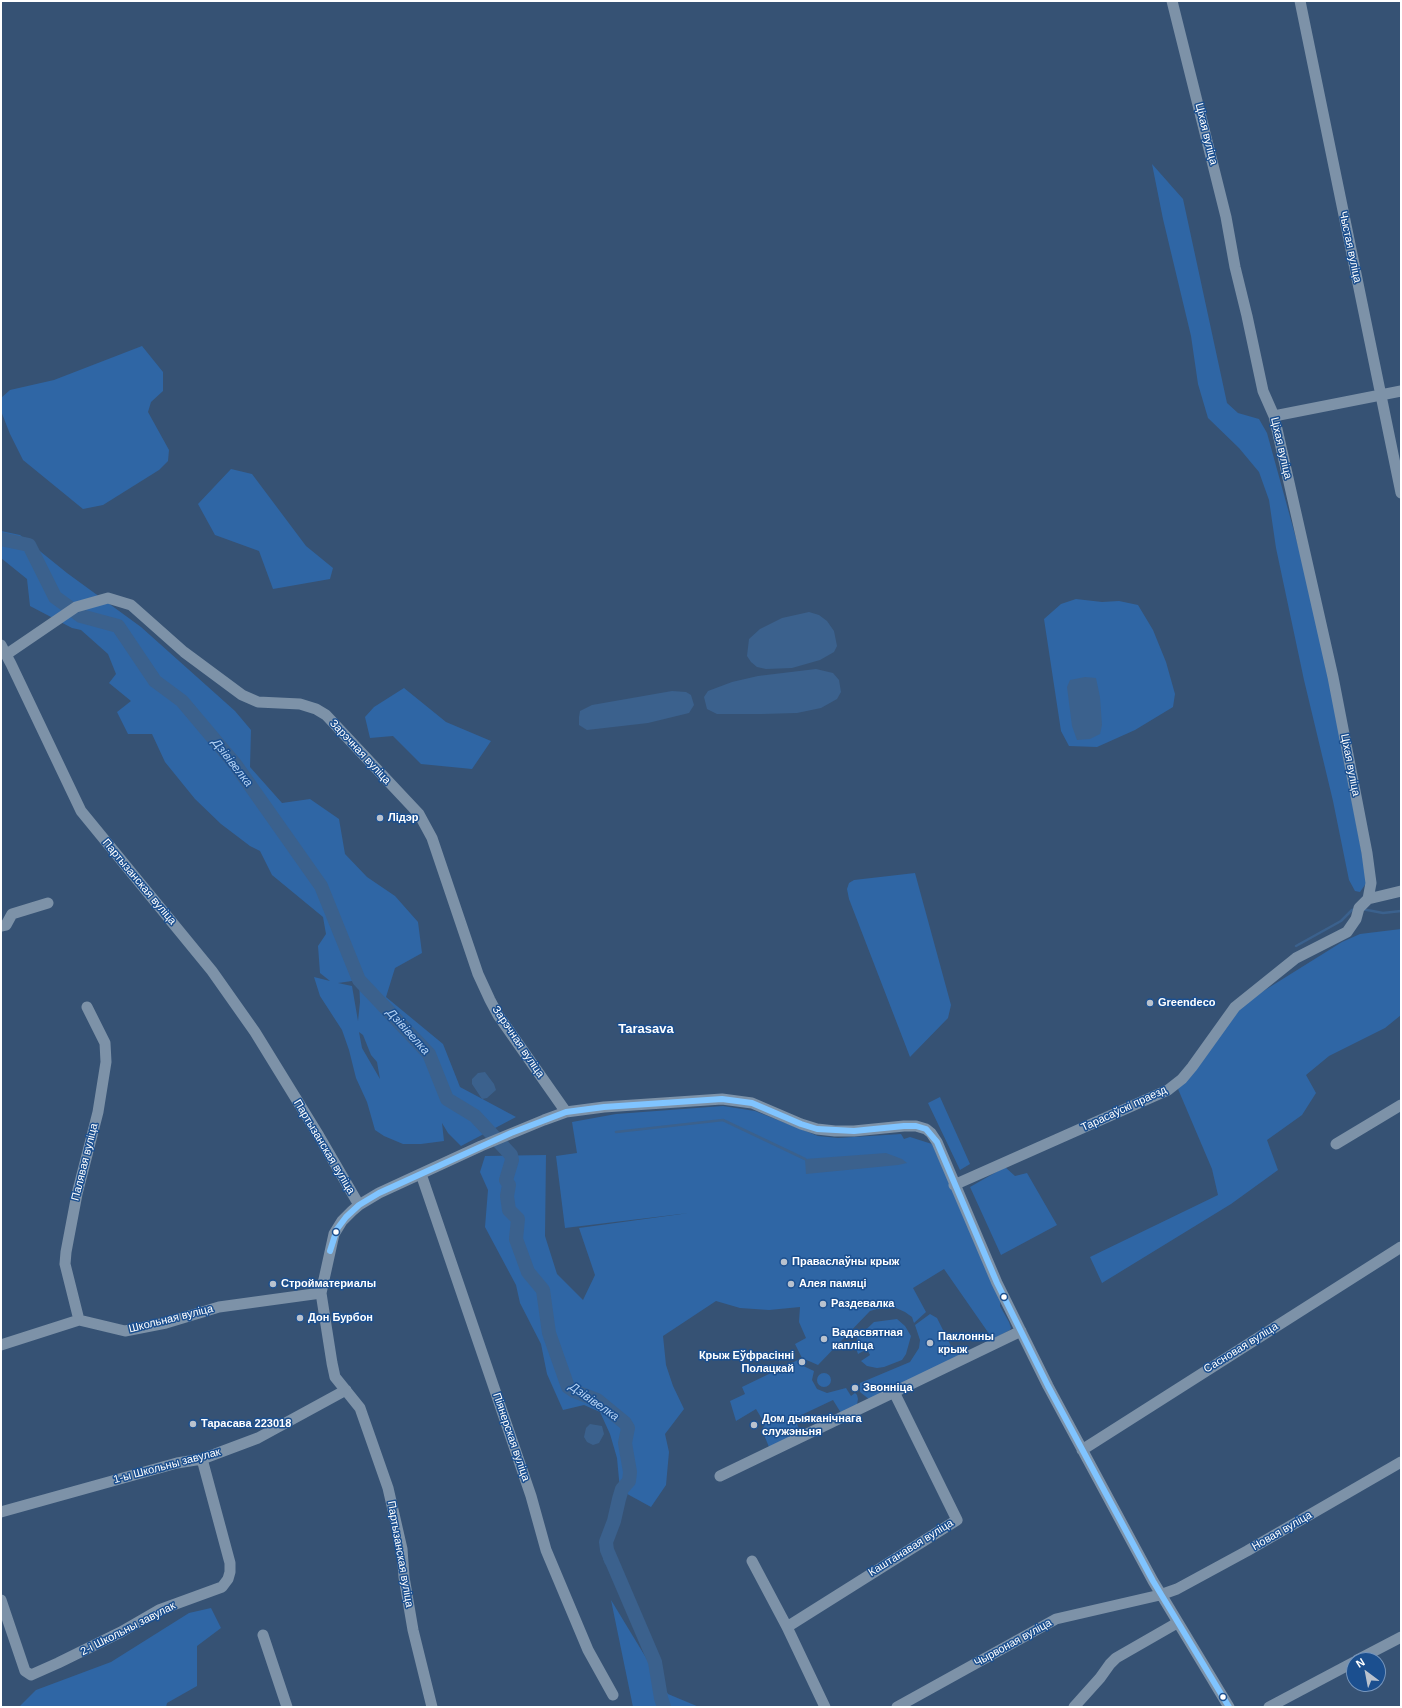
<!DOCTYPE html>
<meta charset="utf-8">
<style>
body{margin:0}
#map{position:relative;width:1402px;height:1708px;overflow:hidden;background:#365274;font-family:Arial,sans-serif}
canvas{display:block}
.frame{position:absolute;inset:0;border:2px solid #fff;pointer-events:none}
.north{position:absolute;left:1346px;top:1652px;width:40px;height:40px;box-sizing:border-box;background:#1b4f8f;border:1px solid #7695bc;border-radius:50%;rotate:328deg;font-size:11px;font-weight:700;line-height:16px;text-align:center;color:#fff}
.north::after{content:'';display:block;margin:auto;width:14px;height:18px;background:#b9c2ce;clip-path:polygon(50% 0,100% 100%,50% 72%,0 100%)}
</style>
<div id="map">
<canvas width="1402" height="1708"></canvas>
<div class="frame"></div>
<div class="north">N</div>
</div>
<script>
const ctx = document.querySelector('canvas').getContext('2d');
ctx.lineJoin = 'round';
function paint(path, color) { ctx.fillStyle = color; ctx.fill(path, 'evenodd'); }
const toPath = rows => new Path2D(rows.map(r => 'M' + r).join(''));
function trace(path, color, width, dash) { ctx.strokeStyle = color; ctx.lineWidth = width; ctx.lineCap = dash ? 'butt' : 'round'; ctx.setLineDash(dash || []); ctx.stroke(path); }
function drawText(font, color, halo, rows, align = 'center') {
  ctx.font = font + ' Arial,sans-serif'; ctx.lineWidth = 3; ctx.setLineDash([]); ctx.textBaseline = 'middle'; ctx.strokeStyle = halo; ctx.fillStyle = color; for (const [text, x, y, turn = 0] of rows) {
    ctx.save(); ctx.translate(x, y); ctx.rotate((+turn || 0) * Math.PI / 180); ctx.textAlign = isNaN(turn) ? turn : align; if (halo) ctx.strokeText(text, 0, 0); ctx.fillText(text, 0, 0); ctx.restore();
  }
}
paint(toPath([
 [1152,164,1183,199,1227,403,1238,413,1259,419,1267,433,1321,629,1367,882,1360,892,1355,891,1349,880,1333,801,1304,680,1276,548,1269,500,1259,472,1239,448,1208,418,1198,384,1191,336,1163,219],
 [142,346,163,372,163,391,151,402,148,412,169,450,168,461,159,470,103,505,83,509,23,460,10,434,1,411,1,398,10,390,54,380],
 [231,469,252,474,306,546,333,568,330,579,273,589,259,551,215,535,198,504],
 [1,531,20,535,67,573,141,627,235,711,251,730,250,767,282,803,310,799,339,819,345,854,367,877,395,896,418,922,422,953,395,968,386,997,443,1044,460,1087,516,1117,461,1146,448,1133,442,1123,444,1141,421,1144,403,1144,384,1136,375,1130,367,1102,356,1078,349,1050,342,1030,320,996,314,977,330,981,320,973,318,946,326,934,323,917,272,875,260,851,250,846,221,824,195,799,165,762,152,734,128,734,117,712,131,701,109,683,116,674,108,654,81,630,72,628,30,606,27,579,1,558],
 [359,980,360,1002,358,1021,352,986,338,983],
 [359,1032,363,1035,371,1055,377,1062,380,1079,362,1048],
 [1076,599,1102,602,1119,601,1138,605,1153,630,1166,662,1175,694,1173,707,1135,730,1097,747,1069,746,1061,731,1044,619,1061,604],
 [404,688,446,722,491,741,472,769,421,764,393,736,370,738,365,717,374,707],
 [915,873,951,1005,948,1018,910,1057,849,899,847,889,849,883,854,880],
 [1401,929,1401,1015,1385,1028,1329,1056,1306,1075,1316,1093,1302,1115,1267,1140,1278,1170,1231,1204,1102,1283,1090,1257,1218,1195,1212,1169,1178,1089,1241,1005,1342,942,1360,934],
 [940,1097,970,1164,960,1170,928,1103],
 [723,1106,755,1111,818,1136,838,1138,901,1134,904,1139,910,1137,932,1144,1001,1295,1000,1306,1009,1322,1011,1328,1010,1330,993,1339,992,1338,944,1269,913,1288,926,1312,914,1323,912,1317,905,1312,896,1308,877,1309,870,1311,818,1365,802,1358,799,1364,814,1371,812,1380,817,1389,827,1393,846,1388,851,1396,855,1393,857,1395,858,1399,856,1410,841,1413,833,1400,795,1418,800,1432,769,1447,762,1430,765,1424,756,1409,736,1421,730,1401,745,1394,742,1387,802,1358,795,1344,806,1338,799,1322,800,1307,769,1310,740,1308,716,1301,663,1336,666,1365,673,1386,684,1409,665,1434,669,1452,666,1485,651,1507,620,1490,617,1458,610,1434,600,1412,584,1405,563,1410,547,1374,541,1344,520,1303,516,1285,485,1227,488,1190,480,1172,485,1156,546,1155,545,1236,557,1274,583,1300,595,1275,579,1228,689,1213,565,1228,556,1156,577,1153,572,1122,616,1114],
 [1005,1167,1015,1176,1027,1173,1057,1225,1001,1255,970,1187],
 [930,1314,937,1318,954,1352,960,1351,960,1355,870,1400,860,1392,860,1383,910,1362,919,1348,920,1340,915,1325],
 [897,1319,905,1326,911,1336,906,1354,902,1360,884,1367,877,1368,867,1366,861,1361,870,1355,867,1349,858,1354,856,1348,857,1338,874,1322],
 '817 1380a7 7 0 1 1 14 0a7 7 0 1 1-14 0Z',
 [611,1600,668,1694,699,1707,633,1707],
 [211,1608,221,1628,197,1646,197,1686,167,1703,166,1707,19,1707,36,1690,111,1662,189,1613]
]), '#2f66a5');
paint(toPath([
 [809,612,819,615,827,621,834,631,837,646,834,652,820,660,792,668,766,669,757,667,751,662,747,656,749,639,760,629,782,618],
 [816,669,833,673,839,680,841,692,837,699,821,708,797,713,762,714,717,714,707,709,704,697,708,691,732,682,758,676],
 [1085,677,1096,678,1100,697,1102,725,1100,734,1090,739,1077,740,1072,726,1067,687,1070,680],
 [672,691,686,692,691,695,694,705,689,713,648,723,587,730,579,725,579,717,580,711,592,705],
 [485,1072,494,1084,496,1090,487,1098,482,1099,472,1084,472,1079,478,1073],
 [886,1153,902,1159,907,1163,898,1165,806,1174,805,1159],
 [590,1424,602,1426,604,1434,599,1443,593,1445,587,1442,584,1437,586,1428],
 [606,1542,610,1542,612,1552,611,1562,609,1566,605,1564,603,1559,604,1545]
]), '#3b618d');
trace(toPath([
 [1362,909,1383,913,1401,911],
 [1296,946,1341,921,1352,910,1356,909],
 [616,1132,723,1120,805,1159]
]), '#3b618d', 2.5);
trace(toPath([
 [1,539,29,545,55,597,81,616,118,626,155,681,182,701,235,764,321,886,359,980,429,1054,447,1099,475,1116,511,1155,512,1160,506,1180,509,1185,507,1196,509,1210,518,1219,516,1239,528,1272,543,1290,549,1333,568,1387,574,1391,597,1400,625,1423,628,1428,625,1443,630,1472,629,1481,622,1489,619,1499,614,1521,606,1542,607,1550,655,1662,661,1698,664,1707]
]), '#3b618d', 14);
trace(toPath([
 [1172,1,1226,217,1235,267,1247,316,1263,391,1274,416,1333,677,1367,853,1371,883,1368,899],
 [1300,1,1401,493],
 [1274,416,1401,391],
 [1,645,11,664,81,811,212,971,255,1032,319,1136,359,1205],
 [7,654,76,607,108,598,131,605,184,652,242,695,258,702,300,704,316,709,326,715,419,814,432,838,478,974,490,1000,498,1015,566,1112],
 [1368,899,1401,891],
 [1,926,6,925,12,914,48,903],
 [1336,1144,1401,1105],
 [421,1174,531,1496,546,1550,588,1650,613,1695],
 [954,1185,1168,1090,1182,1079,1192,1067,1235,1007,1296,958,1347,932,1356,919,1359,908,1368,899],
 [79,1320,65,1264,66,1252,77,1194,98,1112,106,1062,105,1043,87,1007],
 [1,1345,79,1320,125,1331,166,1323,219,1307,321,1293],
 [1082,1450,1401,1247],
 [720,1476,1021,1331],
 [1,1512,177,1463,202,1459,258,1438,346,1390],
 [752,1561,787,1627,825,1707],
 [1,1600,25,1671,31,1675,58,1663,121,1632,159,1610,222,1587,228,1579,230,1572,230,1563,202,1459],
 [787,1627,957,1520,894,1392],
 [263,1635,287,1707],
 [1357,1660,1401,1637],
 [432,1707,413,1630,404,1577,402,1549,388,1488,360,1408,335,1377,332,1363,321,1293,334,1234,342,1221,352,1211,359,1205,379,1193,481,1146,544,1120,566,1112,604,1107,722,1099,752,1103,801,1124,817,1129,835,1131,854,1131,904,1126,916,1126,926,1129,931,1133,937,1142,997,1283,1048,1386,1153,1581,1229,1707],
 [897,1707,1056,1619,1160,1595,1177,1589,1247,1551,1401,1462],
 [1074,1707,1100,1678,1110,1664,1116,1658,1177,1623],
 [1269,1707,1354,1662]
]), '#7d92a8', 11);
trace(toPath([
 [330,1251,337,1229,346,1217,359,1205,379,1193,511,1133,566,1112,604,1107,722,1099,752,1103,801,1124,817,1129,854,1131,904,1126,916,1126,926,1129,937,1142,997,1283,1048,1386,1153,1581,1229,1707]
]), '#80c4ff', 6);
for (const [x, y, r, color] of [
 [380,818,4,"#b9c2ce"],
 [1150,1003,4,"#b9c2ce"],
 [336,1232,3.5,"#fff"],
 [784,1262,4,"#b9c2ce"],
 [273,1284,4,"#b9c2ce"],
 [791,1284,4,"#b9c2ce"],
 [1004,1297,3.5,"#fff"],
 [823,1304,4,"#b9c2ce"],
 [300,1318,4,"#b9c2ce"],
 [824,1339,4,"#b9c2ce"],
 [930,1343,4,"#b9c2ce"],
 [802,1362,4,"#b9c2ce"],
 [855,1388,4,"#b9c2ce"],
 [193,1424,4,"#b9c2ce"],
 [754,1425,4,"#b9c2ce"],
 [1223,1697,3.5,"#fff"]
]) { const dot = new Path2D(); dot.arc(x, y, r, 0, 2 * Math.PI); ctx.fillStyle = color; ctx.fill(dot); trace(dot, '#1b4f8f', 1.5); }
drawText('11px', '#fff', '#1b4f8f', [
 ["Ціхая вуліца",1206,134,76],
 ["Чыстая вуліца",1350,247,78],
 ["Ціхая вуліца",1281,448,77],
 ["Зарэчная вуліца",360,752,47],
 ["Ціхая вуліца",1350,765,79],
 ["Партызанская вуліца",139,882,50],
 ["Зарэчная вуліца",518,1042,56],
 ["Тарасаўскі праезд",1124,1109,-25],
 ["Партызанская вуліца",324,1147,59],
 ["Палявая вуліца",85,1162,-76],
 ["Школьная вуліца",171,1319,-14],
 ["Сасновая вуліца",1241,1348,-32],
 ["Піянерская вуліца",511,1437,71],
 ["1-ы Школьны завулак",167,1466,-15],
 ["Новая вуліца",1282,1531,-30],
 ["Каштанавая вуліца",911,1548,-32],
 ["Партызанская вуліца",400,1554,80],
 ["2-і Школьны завулак",128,1629,-27],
 ["Чырвоная вуліца",1013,1643,-29]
]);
drawText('bold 11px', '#fff', '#1b4f8f', [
 ["Лідэр",388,818],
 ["Greendeco",1158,1003],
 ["Праваслаўны крыж",792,1262],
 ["Стройматериалы",281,1284],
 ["Алея памяці",799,1284],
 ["Раздевалка",831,1304],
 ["Дон Бурбон",308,1318],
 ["Вадасвятная",832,1333],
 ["капліца",832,1346],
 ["Паклонны",938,1337],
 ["крыж",938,1350],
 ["Крыж Еўфрасінні",794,1356,"right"],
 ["Полацкай",794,1369,"right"],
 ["Звонніца",863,1388],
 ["Дом дыяканічнага",762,1419],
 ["служэньня",762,1432],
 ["Тарасава 223018",201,1424]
], 'left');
drawText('italic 12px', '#b5d3f5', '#1b4f8f', [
 ["Дзівівелка",232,763,52],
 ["Дзівівелка",408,1032,48],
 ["Дзівівелка",594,1402,35]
]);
drawText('bold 13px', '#fff', '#1b4f8f', [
 ["Tarasava",646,1029]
]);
</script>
